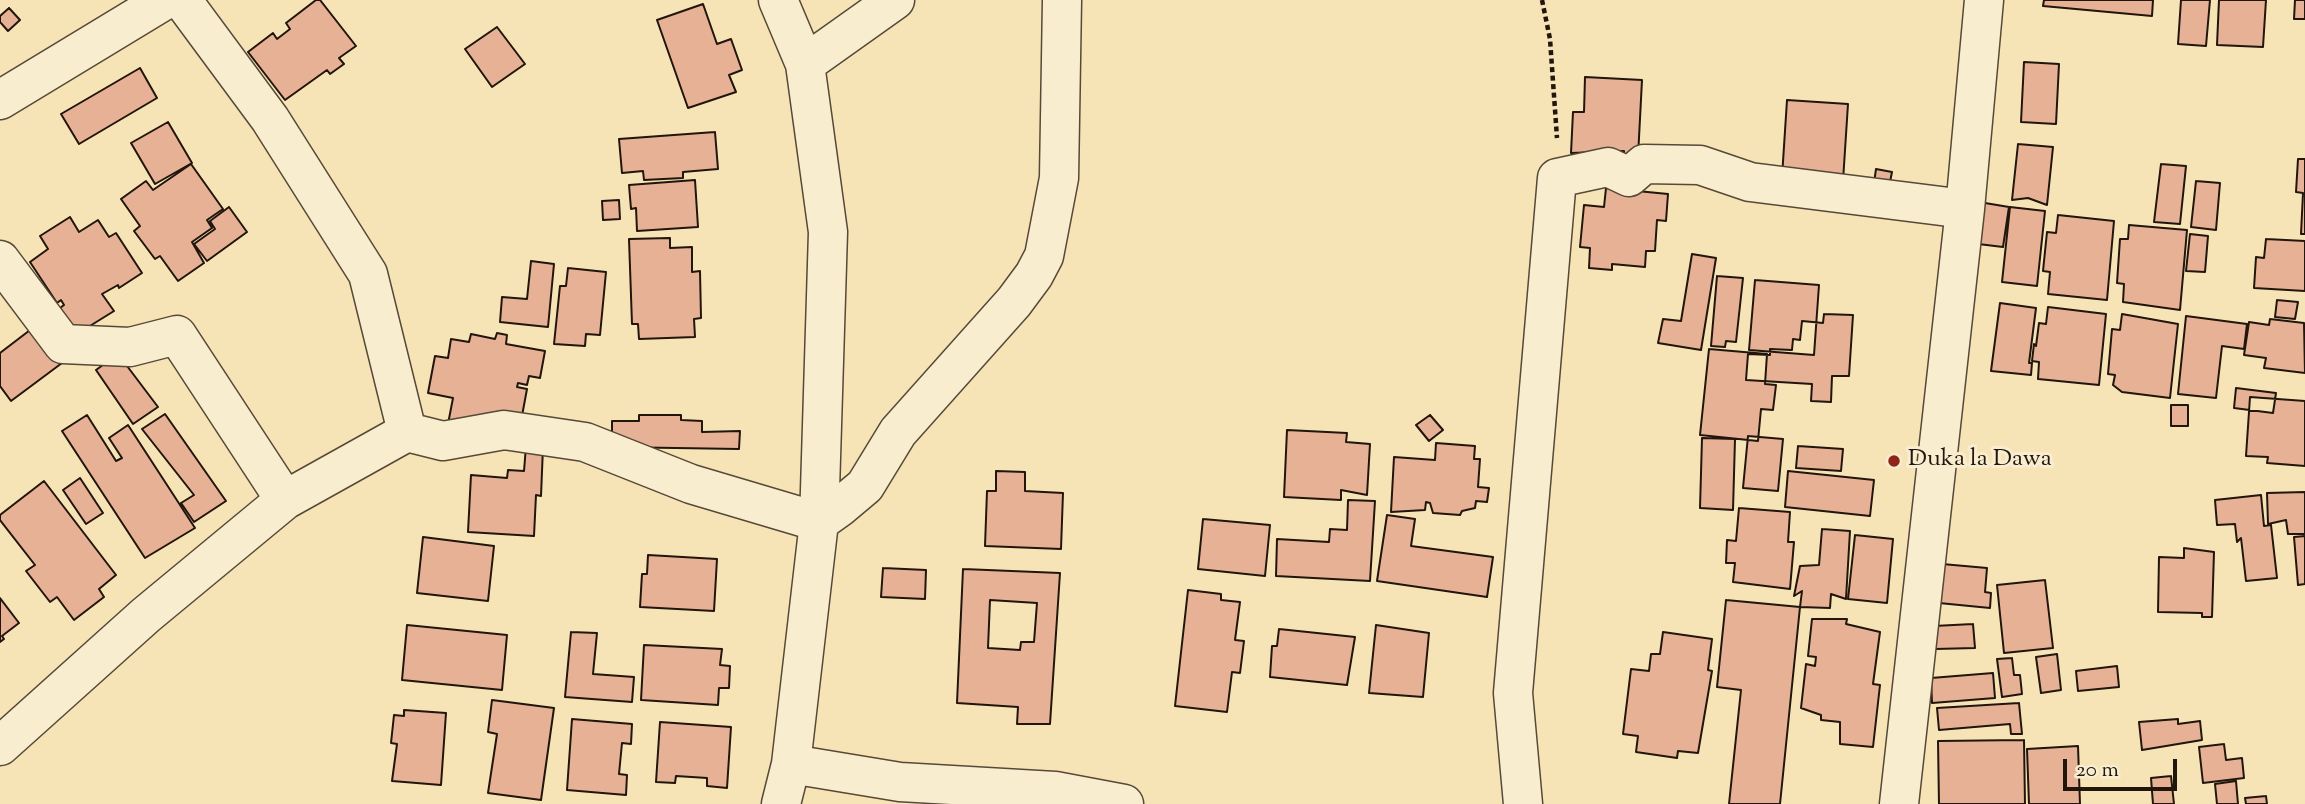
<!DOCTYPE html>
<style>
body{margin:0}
#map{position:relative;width:2305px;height:804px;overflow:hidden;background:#f6e4b7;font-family:"Sorts Mill Goudy",serif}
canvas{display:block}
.scale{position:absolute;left:2063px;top:759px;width:114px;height:32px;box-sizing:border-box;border:4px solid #21150c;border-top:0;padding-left:9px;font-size:21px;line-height:24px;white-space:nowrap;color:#21150c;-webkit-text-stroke:5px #f9edd0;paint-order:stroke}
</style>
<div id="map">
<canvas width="2305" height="804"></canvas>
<div class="scale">20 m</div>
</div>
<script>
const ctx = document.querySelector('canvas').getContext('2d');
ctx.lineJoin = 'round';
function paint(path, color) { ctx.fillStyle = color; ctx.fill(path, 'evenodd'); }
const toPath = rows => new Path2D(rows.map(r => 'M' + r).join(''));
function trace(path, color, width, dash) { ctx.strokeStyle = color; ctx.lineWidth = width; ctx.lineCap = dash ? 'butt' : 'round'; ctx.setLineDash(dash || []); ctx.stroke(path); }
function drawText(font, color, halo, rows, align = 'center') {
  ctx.font = font + ' "Sorts Mill Goudy",serif'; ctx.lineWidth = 6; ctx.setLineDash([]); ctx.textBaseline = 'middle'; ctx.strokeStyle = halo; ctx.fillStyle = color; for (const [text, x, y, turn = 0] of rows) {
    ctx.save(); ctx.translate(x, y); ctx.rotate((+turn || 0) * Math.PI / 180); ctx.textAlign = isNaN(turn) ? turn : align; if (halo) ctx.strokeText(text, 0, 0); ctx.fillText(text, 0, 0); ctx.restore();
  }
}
const building = toPath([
 [316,0,320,0,356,46,339,58,344,64,330,74,327,70,285,100,248,52,273,33,277,39,290,29,286,23,316,0],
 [2044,0,2153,0,2152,16,2043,6,2044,0],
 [2181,0,2210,0,2206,46,2178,44,2181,0],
 [2219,0,2266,0,2263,47,2217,45,2219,0],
 [2295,0,2305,0,2305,19,2294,19,2295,0],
 [703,4,717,44,731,39,742,70,729,75,736,92,688,108,657,20,703,4],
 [9,8,20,20,8,31,0,22,0,16,9,8],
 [497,27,525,64,492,87,465,49,497,27],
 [2024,62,2059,64,2056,124,2021,122,2024,62],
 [140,68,157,98,79,144,61,114,140,68],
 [1585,77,1642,80,1638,157,1624,156,1624,151,1571,153,1573,112,1584,112,1585,77],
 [1787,100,1848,104,1843,181,1782,177,1787,100],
 [168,122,192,163,155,184,131,143,168,122],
 [715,132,718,169,683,172,683,178,644,180,643,171,622,173,619,139,715,132],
 [2018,144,2053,147,2047,205,2028,198,2012,200,2018,144],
 [2298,159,2305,159,2305,234,2301,234,2303,193,2296,192,2298,159],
 [191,164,223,209,207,220,212,228,192,242,204,263,178,281,160,256,155,259,134,231,140,226,121,199,146,181,153,190,191,164],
 [2161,164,2186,166,2180,224,2154,222,2161,164],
 [1876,169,1892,172,1888,192,1873,190,1876,169],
 [695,180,698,227,637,231,636,208,631,209,629,185,695,180],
 [2196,181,2220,183,2216,230,2191,227,2196,181],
 [1606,188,1668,194,1666,221,1657,220,1655,251,1646,251,1645,267,1612,264,1612,270,1589,268,1590,248,1580,247,1584,205,1604,207,1606,188],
 [619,200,620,219,603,220,602,201,619,200],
 [1985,203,2009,207,2003,247,1970,243,1985,203],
 [229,207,247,232,207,261,194,244,215,229,210,221,229,207],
 [2010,207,2045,211,2037,286,2002,282,2010,207],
 [2058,215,2114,221,2107,300,2048,294,2050,272,2043,271,2047,232,2056,233,2058,215],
 [70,217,79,232,98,220,109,237,116,233,142,273,119,288,118,285,102,294,114,311,77,334,60,308,64,305,61,300,57,303,30,262,48,249,40,236,70,217],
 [2129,225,2187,230,2180,310,2123,302,2124,284,2117,283,2120,239,2128,239,2129,225],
 [2190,234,2208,236,2205,272,2186,271,2190,234],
 [670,238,670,248,692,247,692,272,700,271,701,318,694,319,695,337,639,339,638,324,632,324,629,239,670,238],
 [2266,239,2305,241,2305,291,2254,288,2256,257,2264,258,2266,239],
 [1692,254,1716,258,1701,350,1658,343,1663,319,1681,321,1692,254],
 [531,261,554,264,548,327,500,322,502,297,527,299,531,261],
 [568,268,606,272,600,335,586,334,585,346,554,344,560,286,566,286,568,268],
 [1717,276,1743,278,1736,342,1726,341,1725,347,1711,346,1717,276],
 [1755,280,1819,285,1814,355,1749,350,1755,280],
 [2277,300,2298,302,2295,319,2275,317,2277,300],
 [2000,303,2036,308,2029,363,2032,363,2031,375,1991,371,2000,303],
 [2048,307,2106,314,2099,385,2038,379,2039,362,2032,361,2034,344,2036,346,2039,323,2046,324,2048,307],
 [1824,314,1853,315,1849,376,1832,376,1831,402,1811,401,1812,384,1746,380,1748,354,1770,355,1770,349,1792,350,1793,339,1800,340,1802,321,1823,323,1824,314],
 [2122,314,2178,324,2170,398,2122,392,2113,385,2115,375,2108,374,2112,329,2120,330,2122,314],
 [2186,316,2247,324,2244,349,2222,346,2216,398,2178,394,2186,316],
 [2270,319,2304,323,2305,373,2264,368,2266,358,2244,355,2249,322,2269,325,2270,319],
 [34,327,62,363,11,401,0,386,0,353,34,327],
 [497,333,507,335,506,344,545,351,540,378,529,376,527,385,518,383,517,387,527,389,519,432,448,424,453,398,428,393,435,356,448,358,451,339,469,342,471,334,495,339,497,333],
 [1709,349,1767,354,1765,384,1776,385,1773,410,1761,409,1758,441,1700,435,1709,349],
 [118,354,158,407,133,424,96,370,118,354],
 [2236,388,2276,393,2273,413,2234,408,2236,388],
 [2250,397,2305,401,2305,466,2267,463,2268,457,2246,456,2250,397],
 [2171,405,2188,405,2188,426,2171,426,2171,405],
 [165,414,226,501,194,522,181,503,194,495,142,429,165,414],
 [87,415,116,461,122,458,109,438,128,425,195,528,145,558,62,431,87,415],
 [639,415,681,415,681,420,702,421,702,432,740,431,739,449,612,447,612,421,639,421,639,415],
 [1430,415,1443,430,1429,441,1416,425,1430,415],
 [1287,430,1347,433,1346,442,1370,444,1367,495,1341,490,1341,500,1284,497,1287,430],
 [1748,436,1783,439,1778,491,1743,488,1748,436],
 [1702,438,1735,439,1733,510,1700,508,1702,438],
 [1436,443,1475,446,1474,459,1480,459,1478,487,1489,488,1487,502,1476,501,1475,508,1462,511,1460,515,1433,513,1430,503,1426,502,1425,510,1391,512,1394,457,1435,460,1436,443],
 [526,446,543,447,541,496,536,495,534,536,468,532,471,475,507,478,508,470,524,471,526,446],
 [1798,446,1843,449,1841,471,1796,468,1798,446],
 [996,471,1025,472,1025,491,1063,493,1061,549,985,546,987,491,996,491,996,471],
 [1788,471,1874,480,1870,516,1785,507,1788,471],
 [80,478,103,513,86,524,63,490,80,478],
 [44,481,116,575,99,589,104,597,74,620,57,597,50,602,26,571,35,565,0,520,0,515,44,481],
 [2305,492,2305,534,2288,534,2286,520,2268,524,2267,493,2305,492],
 [2261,495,2264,526,2271,525,2277,578,2246,581,2241,538,2237,542,2235,524,2217,525,2215,500,2261,495],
 [1348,500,1375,501,1370,581,1276,576,1277,539,1329,542,1330,529,1347,530,1348,500],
 [1739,508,1790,512,1788,542,1794,542,1790,589,1733,582,1735,563,1726,563,1727,540,1736,541,1739,508],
 [1387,515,1415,519,1411,546,1493,557,1487,597,1377,581,1387,515],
 [1203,519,1270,525,1265,576,1198,569,1203,519],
 [1822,529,1850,531,1846,599,1831,594,1830,608,1800,607,1802,591,1794,596,1800,566,1819,565,1822,529],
 [1855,535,1893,539,1887,603,1848,599,1855,535],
 [2305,536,2305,584,2298,585,2294,537,2305,536],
 [423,537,494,546,488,601,417,593,423,537],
 [2184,548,2214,552,2212,617,2202,617,2202,613,2158,612,2159,557,2184,558,2184,548],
 [648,555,717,559,714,611,640,607,642,574,647,574,648,555],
 [1931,563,1987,568,1985,592,1991,593,1990,608,1939,603,1931,563],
 [883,568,926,570,925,599,881,597,883,568],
 [963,569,1060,573,1050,724,1017,724,1018,707,957,703,963,569],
 [990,600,1037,603,1034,642,1021,642,1020,650,988,648,990,600],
 [2045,580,2053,648,2004,653,1997,585,2045,580],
 [1188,590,1221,594,1221,600,1240,602,1235,640,1244,641,1240,673,1232,672,1227,712,1175,706,1188,590],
 [0,598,19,623,2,636,4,639,0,642,0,598],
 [1726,600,1800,607,1780,804,1729,804,1741,690,1717,687,1726,600],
 [1812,619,1847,619,1846,624,1880,632,1873,684,1880,685,1873,747,1840,744,1840,722,1821,720,1821,715,1801,708,1806,664,1815,666,1816,657,1808,656,1812,619],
 [1973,624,1975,648,1935,649,1934,626,1973,624],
 [407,625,507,635,502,690,402,680,407,625],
 [1376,625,1429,633,1423,697,1369,693,1376,625],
 [1279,629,1355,637,1347,685,1270,677,1272,646,1277,646,1279,629],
 [571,632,597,633,593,674,634,677,632,702,565,697,571,632],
 [1663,632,1712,639,1708,670,1712,671,1698,753,1678,751,1677,758,1636,752,1638,736,1623,734,1631,669,1649,671,1651,654,1660,654,1663,632],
 [644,645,722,649,720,665,730,666,729,688,719,688,718,705,641,700,644,645],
 [2057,654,2061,690,2041,693,2036,657,2057,654],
 [2012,658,2014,675,2020,675,2022,694,2002,697,1997,659,2012,658],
 [2117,666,2119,687,2078,691,2076,671,2117,666],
 [1993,673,1995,698,1932,703,1931,678,1993,673],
 [492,700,554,708,541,800,488,793,497,734,488,732,492,700],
 [2019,703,2022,734,2011,734,2010,724,1939,730,1937,708,2019,703],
 [404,710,446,713,441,785,392,781,397,744,391,743,394,715,404,716,404,710],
 [572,719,632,724,631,744,622,743,619,774,627,775,626,795,567,790,572,719],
 [2178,719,2178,724,2200,721,2202,740,2142,750,2139,722,2178,719],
 [660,722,731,727,727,788,707,786,707,778,676,776,675,783,656,782,660,722],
 [2024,740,2025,804,1939,804,1938,741,2024,740],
 [2224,744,2226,760,2242,758,2244,778,2203,783,2199,747,2224,744],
 [2078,746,2080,804,2029,804,2027,749,2078,746],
 [2171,776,2174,804,2153,804,2151,778,2171,776],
 [2236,781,2238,804,2217,804,2215,784,2236,781],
 [2266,796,2267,804,2246,804,2245,798,2266,796]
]);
paint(building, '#e7b196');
trace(building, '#21150c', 2);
const minor = toPath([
 [182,0,270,119,368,274,407,432],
 [778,0,805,64,828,232,819,522,791,764,781,804],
 [805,64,895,0],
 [0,100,165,0],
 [0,260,63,344,130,347,177,335,285,500],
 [0,746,146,615,285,500,407,432,443,441,504,430,585,442,691,484,819,522,840,507,865,486,898,432,1014,302,1034,275,1044,256,1059,178,1062,0],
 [791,764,900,782,1055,791,1124,804],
 [1523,804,1513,693,1557,178,1608,167,1629,177,1644,164,1700,165,1750,182,1965,209],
 [1899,804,1965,209,1984,0]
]);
trace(minor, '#564937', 41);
trace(toPath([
 [1542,0,1550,39,1557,138]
]), '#21150c', 4.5, [5, 3.5]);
trace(minor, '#f9edd0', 38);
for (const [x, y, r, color] of [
 [1894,461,7,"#8f2418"]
]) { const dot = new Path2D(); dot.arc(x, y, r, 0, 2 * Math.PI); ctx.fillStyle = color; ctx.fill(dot); trace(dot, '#f9edd0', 2.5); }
drawText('24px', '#21150c', '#f9edd0', [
 ["Duka la Dawa",1908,461]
], 'left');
</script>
